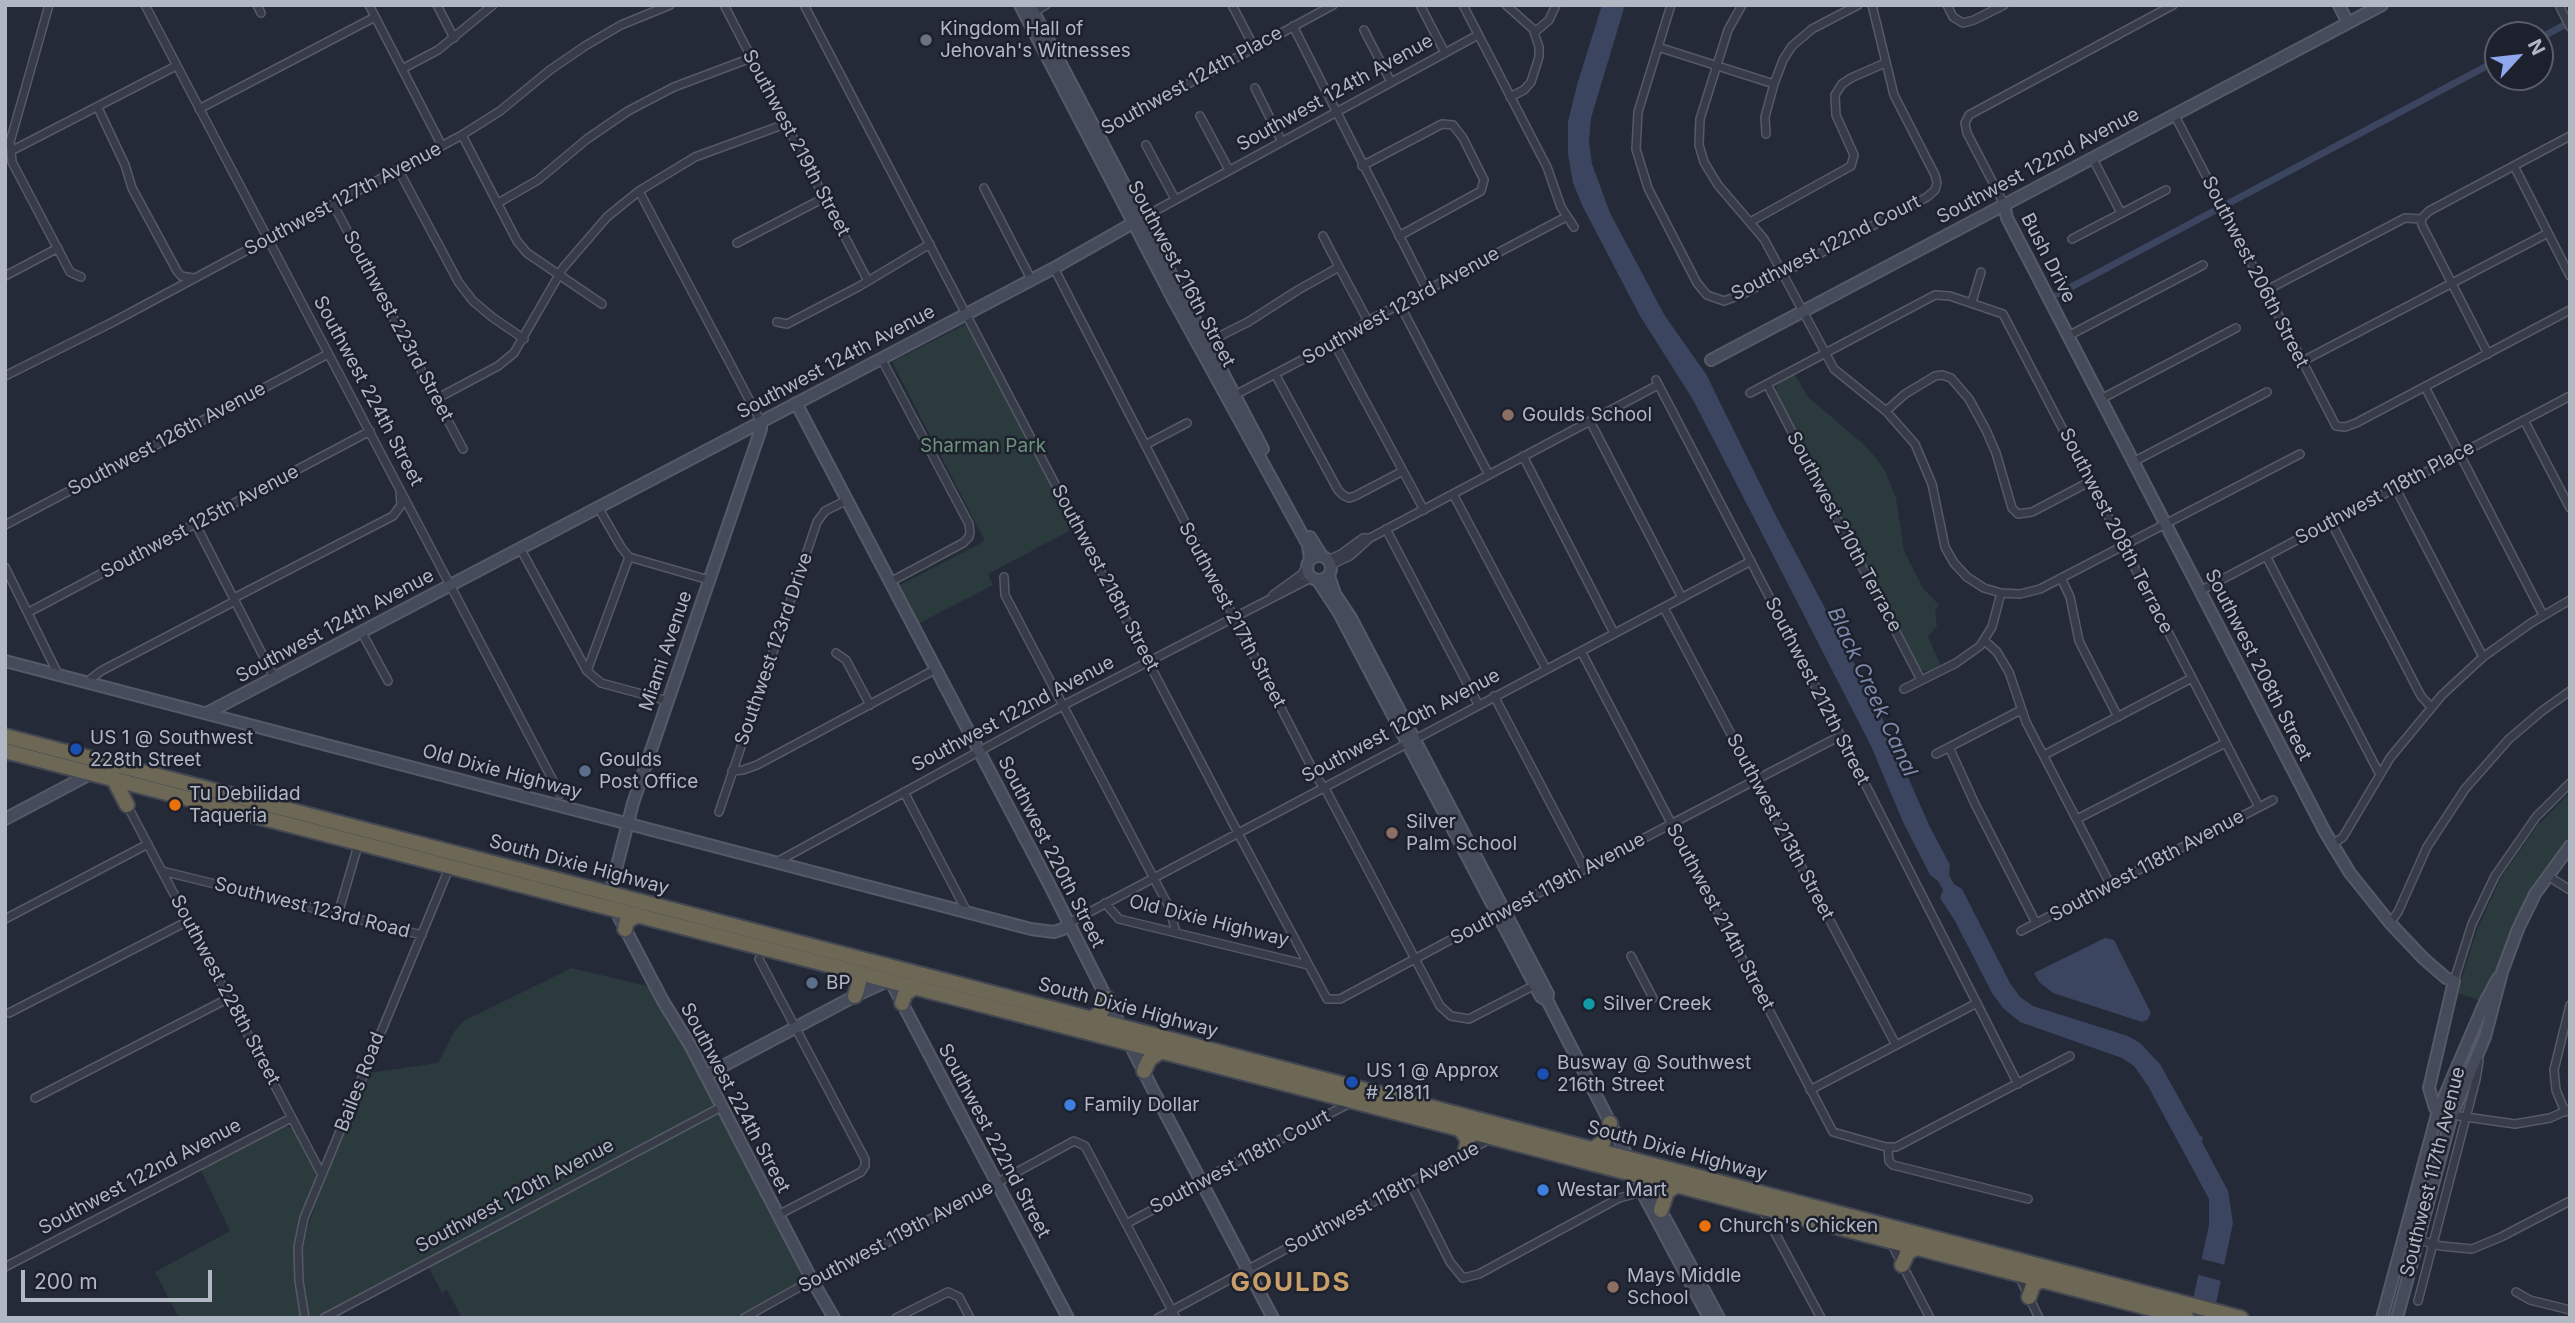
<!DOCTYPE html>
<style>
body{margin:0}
#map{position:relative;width:2575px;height:1323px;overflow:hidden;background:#242a37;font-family:Inter,sans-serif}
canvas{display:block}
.frame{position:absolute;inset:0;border:7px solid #b2b7c4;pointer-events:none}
.north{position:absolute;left:2484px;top:21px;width:70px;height:70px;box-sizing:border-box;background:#1d212d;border:2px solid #595d69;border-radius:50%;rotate:63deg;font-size:19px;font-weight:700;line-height:28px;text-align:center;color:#b2b7c4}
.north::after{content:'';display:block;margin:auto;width:24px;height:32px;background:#8fa7ec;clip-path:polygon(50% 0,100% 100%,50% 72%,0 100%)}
.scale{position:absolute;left:21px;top:1270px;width:191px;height:32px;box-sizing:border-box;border:4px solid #b2b7c4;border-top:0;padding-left:9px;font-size:21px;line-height:24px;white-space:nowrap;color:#b2b7c4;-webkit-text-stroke:5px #1d212d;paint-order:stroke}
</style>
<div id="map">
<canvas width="2575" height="1323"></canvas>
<div class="frame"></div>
<div class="north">N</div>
<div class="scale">200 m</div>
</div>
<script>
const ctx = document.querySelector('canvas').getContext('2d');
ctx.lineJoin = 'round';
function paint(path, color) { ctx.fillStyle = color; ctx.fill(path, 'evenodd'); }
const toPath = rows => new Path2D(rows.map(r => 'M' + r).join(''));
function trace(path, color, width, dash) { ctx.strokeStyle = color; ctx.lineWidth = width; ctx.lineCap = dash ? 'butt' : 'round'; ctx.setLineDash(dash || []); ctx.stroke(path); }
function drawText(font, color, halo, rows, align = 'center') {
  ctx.font = font + ' Inter,sans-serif'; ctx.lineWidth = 5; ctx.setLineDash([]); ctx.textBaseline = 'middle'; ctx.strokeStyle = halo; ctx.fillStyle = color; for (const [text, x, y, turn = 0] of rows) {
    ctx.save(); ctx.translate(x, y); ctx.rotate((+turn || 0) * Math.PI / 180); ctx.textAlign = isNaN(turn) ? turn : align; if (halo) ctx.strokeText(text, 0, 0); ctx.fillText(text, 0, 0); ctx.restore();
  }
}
paint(toPath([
 [966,324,1073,529,988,574,993,585,918,624,898,586,985,541,892,362],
 [1794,373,1808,397,1862,443,1877,459,1885,471,1896,498,1904,551,1923,588,1939,605,1935,612,1937,626,1928,637,1941,666,1931,671,1923,671,1918,667,1776,394,1777,384],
 [2570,792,2570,842,2503,955,2482,1001,2457,993,2478,927,2501,878,2537,826],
 [571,968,652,987,801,1266,805,1275,803,1281,737,1318,462,1318,447,1290,442,1293,425,1261,318,1317,311,1316,306,1310,303,1291,301,1264,303,1242,325,1176,368,1073,438,1063,454,1032,462,1022],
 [285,1125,295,1130,315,1170,315,1182,305,1210,295,1250,295,1274,301,1318,179,1318,155,1272,230,1231,200,1168]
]), '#2a3a3d');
paint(toPath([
 [1602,5,1625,5,1591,118,1589,142,1592,164,1610,213,1665,316,1706,374,1775,514,1876,704,1929,825,1950,865,1949,875,1954,884,1962,889,2010,983,2020,997,2033,1006,2128,1036,2140,1043,2160,1064,2200,1136,2203,1137,2202,1142,2228,1191,2233,1223,2213,1318,2189,1318,2209,1225,2209,1199,2148,1086,2134,1066,2122,1058,2020,1022,2003,1008,1992,993,1955,921,1940,898,1943,890,1938,881,1930,875,1903,822,1871,746,1771,551,1692,398,1640,316,1583,207,1573,183,1568,154,1568,122,1577,85],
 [2105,938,2114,940,2151,1013,2147,1020,2142,1022,2053,993,2039,982,2034,973]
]), '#3b455f');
paint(toPath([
 [2198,1258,2229,1266,2225,1282,2195,1274]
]), '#242a37');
trace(toPath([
 [2540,38,2570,22],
 [2058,294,2498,60]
]), '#3b455f', 7);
const street = toPath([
 [49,5,10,142,11,151,12,162,70,272,81,277],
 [145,5,560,794],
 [257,5,261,13],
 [369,5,442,146],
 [437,5,454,38],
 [724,5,868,281],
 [804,5,1238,833,1327,999,1340,999,1510,908,1840,736],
 [1232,5,1254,47],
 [1420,5,1445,53],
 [1463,5,1547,167,1561,207,1574,227],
 [1506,5,1533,29,1539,47,1539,57,1531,82,1524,90,1510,97],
 [1671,5,1638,112,1636,149,1648,188,1697,283,1707,295,1724,301,1743,294,1927,197,1935,190,1937,183,1935,175,1894,95,1872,5],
 [1742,5,1728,30,1700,119,1699,145,1704,162,1718,185,1764,239,1834,369,1886,411,1915,444,1932,484,1945,547,1954,563,1967,577,1984,588,2001,593,2020,594,2040,589,2300,454],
 [1947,5,1953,17,1963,23,1974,20,2004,5],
 [2559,5,2570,27],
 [1034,12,1046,5],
 [1293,26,1427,290],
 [1364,30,1391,82],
 [1535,32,1549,20,1556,5],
 [1658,47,1774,84],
 [402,69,438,50,493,5],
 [1255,88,1282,142],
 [98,108,125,165,132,188,177,271,181,276,193,278],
 [199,109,375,17],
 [2174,114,2336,426,2345,427,2356,423,2570,310],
 [1200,116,1229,170],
 [1096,134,1333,5],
 [1766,134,1765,117,1774,84,1783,60,1792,46,1812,29,1858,5],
 [462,135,517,241,527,253,602,304],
 [1146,145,1175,199],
 [11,151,176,66],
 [2092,157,2121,213],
 [1362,166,1442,124,1453,125,1463,138,1484,180,1481,191,1399,236],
 [2514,166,2570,276],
 [398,169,459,283,473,301,492,317,524,339],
 [984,188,1031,279],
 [639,191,761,422],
 [498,203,538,180,587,139,628,111,674,87,751,58],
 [333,204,463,449],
 [2004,204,1967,133,1965,123,1969,115,2173,5],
 [1142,218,1478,35],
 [2421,219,2429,211,2570,136],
 [2421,219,2422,225,2488,354],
 [1750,222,1851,166,1854,155,1836,115,1835,95,1842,84,1851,78,1885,63],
 [1323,236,1339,267],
 [2072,239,2166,190],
 [737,243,824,198],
 [1054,268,1316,776,1328,794,1440,1006,1451,1016,1469,1019,1535,985],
 [5,276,58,248],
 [2265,291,2405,218,2421,219],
 [1972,302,1981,272],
 [1400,305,1489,475],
 [777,322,787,324,858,287,930,244],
 [2068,336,2203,265],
 [1208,342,1248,322,1298,290,1339,267,1368,321],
 [1334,343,1424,510],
 [881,358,969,524,970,532,969,537,963,543,890,582],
 [2301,362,2548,233],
 [1275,374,1338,490,1343,495,1349,498,1355,496,1403,471],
 [5,376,113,322,462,135,500,111,550,70,585,46,621,25,670,5],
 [1656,380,1798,652,2018,1084],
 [1767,384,1921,680],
 [2425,387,2543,615],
 [1750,393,1935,295,1950,296,2003,314,2259,807],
 [1235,395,1334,343,1368,321,1566,217],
 [436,399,498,366,514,353,563,268,607,217,639,191,695,157,785,124],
 [2101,399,2236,328],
 [1886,411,1905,394,1935,376,1942,375,1951,378,1969,399,1986,430,1996,453,2012,508,2018,514,2032,512,2091,481],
 [2524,420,2570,508],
 [1590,421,1682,598],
 [1145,445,1187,423],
 [1523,456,1614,633],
 [2133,462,2267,392],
 [2395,487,2483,657],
 [1453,494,1546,669],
 [598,507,621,547,629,557,709,580],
 [2331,522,2421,696,2431,707],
 [5,525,328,354],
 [196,525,274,677],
 [1386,529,1478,704],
 [520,548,587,671,601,683,668,701],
 [2266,556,2379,773],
 [1328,560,1341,554,1363,538,1370,538,1658,385],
 [5,567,59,676],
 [1331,568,1335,563,1350,556,1370,538],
 [1004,577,1005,595,1170,909,1176,933],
 [2061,578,2070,597,2079,641,2118,717],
 [2200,591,2570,396],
 [1273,595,1302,574,1306,567],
 [234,598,393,516,401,505,400,492],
 [1664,608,1896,1045],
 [29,612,370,431],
 [361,631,388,681],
 [1984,640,1997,652,2009,672,2026,722,2110,884],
 [1581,651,1833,1132,1886,1147,1896,1147,2070,1056],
 [836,653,846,660,870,705],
 [587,671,629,557],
 [87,682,101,671,235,601],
 [1904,689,1956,663,1980,646,1992,627,2001,593],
 [1494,696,1585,869],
 [1949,747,1975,804,2036,923],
 [1936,754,2021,710],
 [2044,755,2192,678],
 [732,771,743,770,757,765,936,669],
 [904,792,967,912],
 [127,805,322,1175],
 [719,812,817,522,825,511,847,500],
 [2077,819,2225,743],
 [2332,845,2343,837,2390,758,2442,695,2483,657,2531,623,2570,600],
 [775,863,1062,706,1311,578],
 [162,871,422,935],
 [2548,876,2570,890],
 [1105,903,1119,919,1308,965],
 [338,914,359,842],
 [5,919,148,844],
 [1069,923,1751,561],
 [2390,923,2398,912,2427,847,2465,789,2509,739,2542,711,2570,691],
 [2021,931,2273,800],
 [1631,956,1653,998],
 [759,959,865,1159,865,1166,861,1172,778,1215],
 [2454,981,2472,924,2495,876,2536,817,2570,783],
 [9,1013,188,921],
 [1810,1090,1977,1003],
 [35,1098,229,998],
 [2565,1112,2556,1090,2554,1070,2570,1005],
 [2452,1115,2515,1124,2550,1118,2570,1109],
 [1888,1148,1889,1161,1893,1165,2028,1199],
 [1410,1183,1450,1262,1463,1278,1479,1274,1619,1198,1642,1192],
 [1761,1207,1821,1318],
 [1126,1224,1193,1188,1208,1177,1350,1103],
 [2403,1236,2441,1246,2472,1249,2501,1237,2570,1201],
 [1890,1241,1930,1318],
 [5,1267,291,1118],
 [2018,1274,2039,1318],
 [2516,1292,2530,1300,2570,1310],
 [2418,1301,2476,1079,2479,1061],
 [305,1318,299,1281,298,1247,304,1218,450,866],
 [324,1318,723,1106],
 [744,1318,812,1280,820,1279,1074,1141,1085,1146,1176,1318],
 [896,1318,948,1292,959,1297,970,1318],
 [1158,1318,1490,1139]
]);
const secondary = toPath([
 [1020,5,1174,301,1308,545,1310,559],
 [1030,5,1263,449],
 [2339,5,2348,23],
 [2004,204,2007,218,2032,266,2325,832,2350,873,2390,923,2423,958,2446,978,2454,981,2429,1088,2435,1108,2452,1115],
 [1711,360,2382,5],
 [796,403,1048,882,1153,1090,1273,1318],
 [761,422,761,429,633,803,610,893,610,900,663,1001,690,1045,812,1280,834,1318],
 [1310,537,1322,556],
 '1307 568a12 12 0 1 1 24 0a12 12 0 1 1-24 0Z',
 [1329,576,1335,594,1351,618,1548,994,1547,1000],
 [1318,581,1339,613,1541,997,1547,1000,1637,1175,1642,1192,1709,1318],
 [5,661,1031,929,1054,932,1063,929,1069,923],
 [207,713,1054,268,1142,218],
 [5,819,92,773],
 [706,1075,855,996,890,980,1068,1318],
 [1639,1177,1646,1183,1719,1318],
 [2382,1318,2438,1111,2485,1002,2498,978],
 [2397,1318,2452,1115,2485,1037,2502,972,2518,929,2535,894,2570,846]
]);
const highway = toPath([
 [5,736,2241,1318],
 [5,751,2187,1318],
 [111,774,127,805],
 [625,929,627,921,638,915],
 [853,971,859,982,855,996],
 [902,1003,905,994,915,987],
 [1091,1019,1101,1012,1107,998],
 [1144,1071,1149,1060,1161,1051],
 [1460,1129,1468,1140,1465,1153],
 [1593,1149,1603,1142,1610,1123],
 [1661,1210,1667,1192,1677,1185],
 [1902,1265,1908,1252,1917,1248],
 [2029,1297,2033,1285,2042,1280]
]);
trace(street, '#555a66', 10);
trace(secondary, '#555a66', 14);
trace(highway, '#424753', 18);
trace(street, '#373c48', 7);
trace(secondary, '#464b5b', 10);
trace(highway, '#6d6755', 14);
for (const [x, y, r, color] of [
 [926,40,7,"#6b7280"],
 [1508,415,7,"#8d6e63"],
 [76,749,7,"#1a4fb4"],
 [585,771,7,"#5c6f8a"],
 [175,805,7,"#e8710a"],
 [1392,833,7,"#8d6e63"],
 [812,983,7,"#5c6f8a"],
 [1589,1004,7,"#0f9aa8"],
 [1543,1074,7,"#1a4fb4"],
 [1352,1082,7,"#1a4fb4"],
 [1070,1105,7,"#3f7fe0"],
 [1543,1190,7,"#3f7fe0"],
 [1705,1226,7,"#e8710a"],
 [1613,1287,7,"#8d6e63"]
]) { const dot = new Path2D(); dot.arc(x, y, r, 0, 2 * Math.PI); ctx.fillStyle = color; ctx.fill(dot); trace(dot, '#1d212d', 2.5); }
drawText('19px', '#b2b7c4', '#1d212d', [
 ["Kingdom Hall of",940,29],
 ["Jehovah's Witnesses",940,51],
 ["Goulds School",1522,415],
 ["US 1 @ Southwest",90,738],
 ["228th Street",90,760],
 ["Goulds",599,760],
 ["Post Office",599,782],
 ["Tu Debilidad",189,794],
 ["Taqueria",189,816],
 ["Silver",1406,822],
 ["Palm School",1406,844],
 ["BP",826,983],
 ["Silver Creek",1603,1004],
 ["Busway @ Southwest",1557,1063],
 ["216th Street",1557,1085],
 ["US 1 @ Approx",1366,1071],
 ["# 21811",1366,1093],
 ["Family Dollar",1084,1105],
 ["Westar Mart",1557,1190],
 ["Church's Chicken",1719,1226],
 ["Mays Middle",1627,1276],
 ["School",1627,1298]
], 'left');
drawText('19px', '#b2b7c4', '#1d212d', [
 ["Southwest 124th Place",1192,81,-29],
 ["Southwest 124th Avenue",1335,93,-29],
 ["Southwest 219th Street",796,143,62],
 ["Southwest 122nd Avenue",2038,166,-28],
 ["Southwest 127th Avenue",343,199,-28],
 ["Southwest 122nd Court",1826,248,-27],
 ["Bush Drive",2048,258,63],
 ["Southwest 206th Street",2255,272,63],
 ["Southwest 216th Street",1181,274,62],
 ["Southwest 123rd Avenue",1401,306,-29],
 ["Southwest 223rd Street",398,326,62],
 ["Southwest 124th Avenue",836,362,-28],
 ["Southwest 224th Street",368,391,62],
 ["Southwest 126th Avenue",167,439,-28],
 ["Southwest 118th Place",2385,493,-28],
 ["Southwest 125th Avenue",200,522,-28],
 ["Southwest 208th Terrace",2116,531,63],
 ["Southwest 210th Terrace",1844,532,62],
 ["Southwest 218th Street",1105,578,62],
 ["Southwest 217th Street",1232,615,62],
 ["Southwest 124th Avenue",335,626,-28],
 ["Southwest 123rd Drive",774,649,-71],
 ["Miami Avenue",666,651,-71],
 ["Southwest 208th Street",2258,665,63],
 ["Southwest 212th Street",1817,691,63],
 ["Southwest 122nd Avenue",1013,714,-28],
 ["Southwest 120th Avenue",1401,726,-28],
 ["Old Dixie Highway",502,772,15],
 ["Southwest 213th Street",1780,827,62],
 ["Southwest 220th Street",1051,852,63],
 ["South Dixie Highway",579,865,15],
 ["Southwest 118th Avenue",2147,866,-28],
 ["Southwest 119th Avenue",1548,889,-28],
 ["Southwest 123rd Road",312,908,14],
 ["Southwest 214th Street",1720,917,62],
 ["Old Dixie Highway",1209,921,14],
 ["Southwest 228th Street",225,990,62],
 ["South Dixie Highway",1128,1008,15],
 ["Bailes Road",360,1082,-69],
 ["Southwest 224th Street",735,1098,62],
 ["Southwest 222nd Street",994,1141,62],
 ["South Dixie Highway",1677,1151,15],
 ["Southwest 118th Court",1240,1162,-28],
 ["Southwest 117th Avenue",2433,1172,-76],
 ["Southwest 122nd Avenue",140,1177,-28],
 ["Southwest 120th Avenue",515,1196,-28],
 ["Southwest 118th Avenue",1382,1198,-28],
 ["Southwest 119th Avenue",896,1237,-28]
]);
drawText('19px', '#6c927a', '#1d212d', [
 ["Sharman Park",983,446]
]);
drawText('italic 21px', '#7d8aa9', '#1d212d', [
 ["Black Creek Canal",1872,692,65]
]);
ctx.letterSpacing = '2px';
drawText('bold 26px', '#c89f6a', '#1d212d', [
 ["GOULDS",1291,1283]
]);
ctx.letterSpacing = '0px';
</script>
